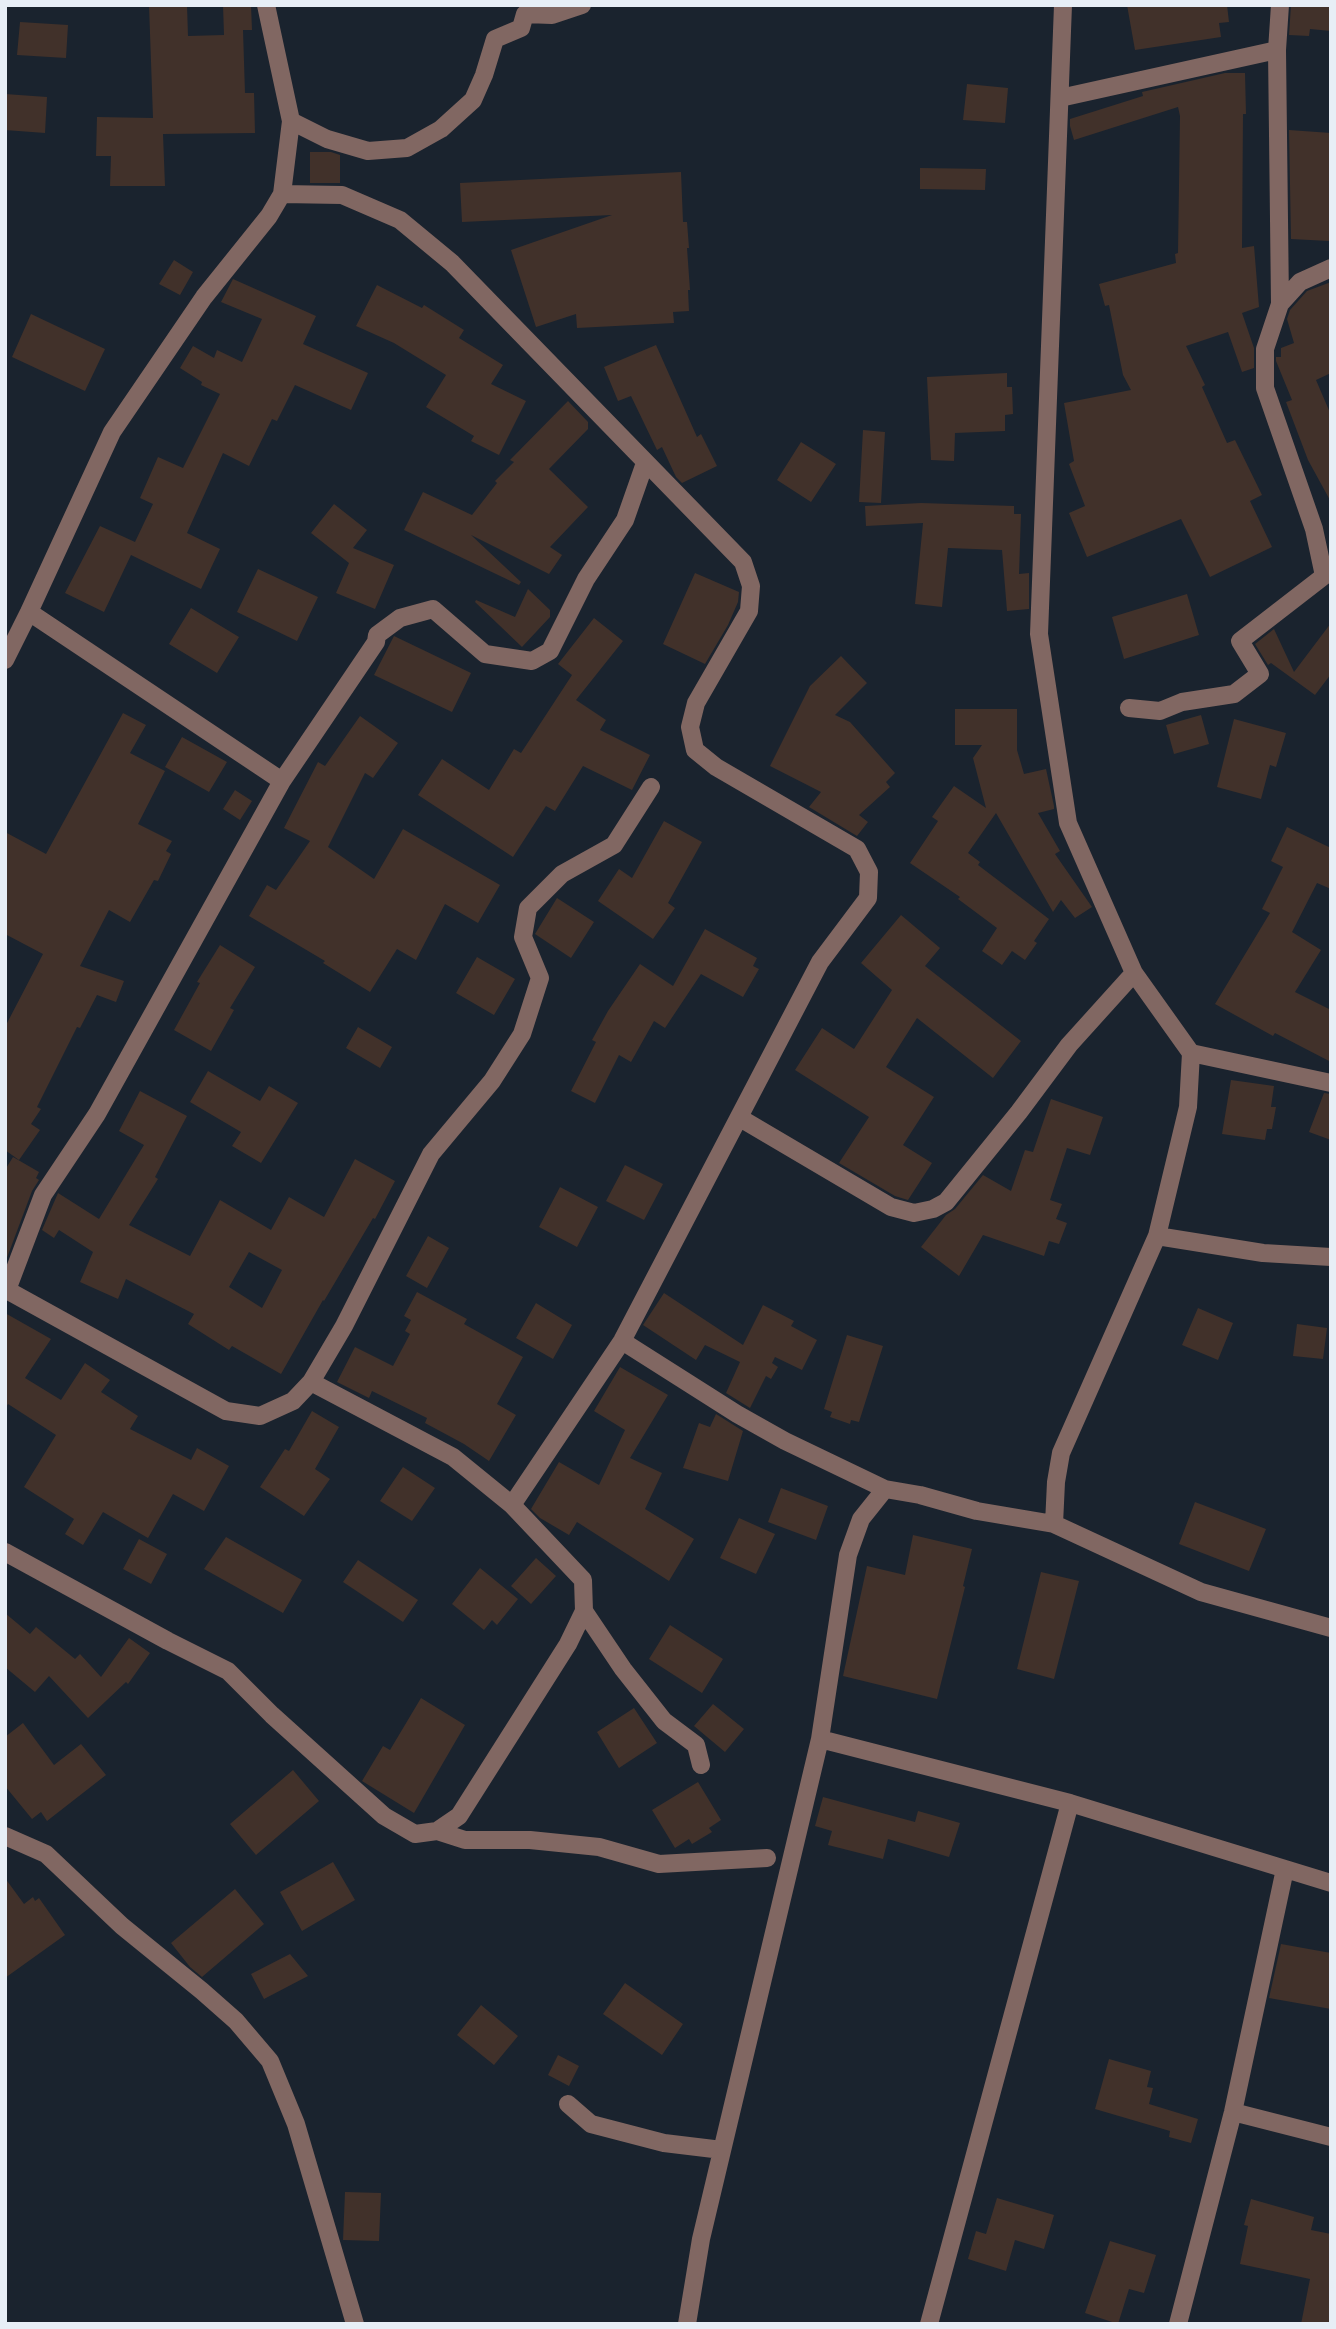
<!DOCTYPE html>
<style>
body{margin:0}
#map{position:relative;width:1336px;height:2329px;overflow:hidden;background:#1a232e;font-family:Figtree,sans-serif}
canvas{display:block}
.frame{position:absolute;inset:0;border:7px solid #e7eef6;pointer-events:none}
</style>
<div id="map">
<canvas width="1336" height="2329"></canvas>
<div class="frame"></div>
</div>
<script>
const ctx = document.querySelector('canvas').getContext('2d');
ctx.lineJoin = 'round';
function paint(path, color) { ctx.fillStyle = color; ctx.fill(path, 'evenodd'); }
const toPath = rows => new Path2D(rows.map(r => 'M' + r).join(''));
function trace(path, color, width, dash) { ctx.strokeStyle = color; ctx.lineWidth = width; ctx.lineCap = dash ? 'butt' : 'round'; ctx.setLineDash(dash || []); ctx.stroke(path); }
paint(toPath([
 [149,5,187,5,188,36,224,35,223,5,251,5,252,30,243,30,245,93,254,93,255,133,163,134,165,186,110,186,111,156,96,156,97,117,153,118],
 [1127,5,1227,5,1229,22,1219,23,1221,37,1135,50],
 [1291,5,1331,5,1331,31,1310,29,1309,36,1289,35],
 [20,22,68,25,66,58,17,55],
 [1225,73,1245,73,1246,114,1243,114,1242,248,1254,246,1259,307,1242,313,1254,348,1254,368,1242,372,1228,332,1186,346,1205,385,1202,387,1227,443,1235,440,1262,495,1250,501,1272,547,1210,577,1181,519,1087,557,1069,513,1085,506,1069,464,1074,461,1064,403,1131,390,1123,375,1109,305,1105,306,1099,284,1176,263,1175,254,1178,253,1180,116,1178,107,1074,140,1070,126,1070,119,1143,96,1142,92],
 [967,84,1008,88,1005,123,963,120],
 [5,94,47,97,45,133,5,130],
 [1289,130,1331,133,1329,241,1291,239],
 [310,152,331,152,340,155,340,183,310,183],
 [920,168,986,169,985,190,920,189],
 [681,172,683,222,687,222,689,248,687,248,690,290,688,290,689,311,673,312,674,323,577,328,576,314,536,327,511,250,612,215,462,222,460,183],
 [174,260,193,272,180,295,159,284],
 [233,279,316,316,303,344,368,373,351,410,295,385,277,421,272,419,249,466,223,453,187,533,220,549,201,589,131,555,104,612,65,593,100,526,135,542,153,504,140,498,158,457,183,468,220,394,201,385,202,382,180,368,193,346,214,358,217,350,242,362,262,319,221,302],
 [1331,282,1331,373,1316,380,1331,415,1331,502,1308,460,1286,402,1292,400,1276,361,1276,357,1281,357,1281,348,1294,343,1287,319,1290,310,1307,291],
 [377,285,422,308,424,305,464,330,459,338,503,365,491,384,526,401,499,455,471,441,474,436,426,407,446,375,394,343,356,326],
 [31,314,105,349,85,391,12,357],
 [656,345,697,437,701,434,717,466,682,483,676,477,662,447,657,450,631,396,618,401,604,367],
 [1007,373,1007,387,1012,387,1013,414,1005,415,1005,431,955,433,954,461,931,460,927,377],
 [568,401,588,422,588,429,549,469,588,507,550,547,562,555,549,574,471,535,521,582,519,585,404,530,423,492,472,515,497,483,495,481,514,462,510,460],
 [863,430,885,432,881,503,859,502],
 [801,442,836,464,811,502,777,480],
 [921,503,1014,506,1014,514,1021,514,1019,574,1029,573,1029,609,1007,611,1002,550,948,548,942,607,915,604,923,523,866,526,865,506],
 [334,504,367,530,353,548,394,565,375,609,336,593,349,563,311,533],
 [258,569,318,597,297,641,237,612],
 [695,573,739,592,738,602,728,625,705,664,663,644],
 [528,589,550,610,550,617,522,647,475,602,476,600,515,617],
 [1187,594,1199,635,1124,659,1112,617],
 [191,608,239,637,217,673,169,644],
 [594,618,623,641,576,700,606,720,600,730,650,755,632,790,583,766,555,811,546,806,513,857,418,795,442,759,489,790,514,749,521,753,572,675,558,664],
 [1331,623,1331,674,1315,695,1271,663,1268,665,1255,644,1274,629,1294,672],
 [394,636,471,673,452,712,374,675],
 [841,656,867,683,835,715,850,722,895,773,886,782,890,787,859,815,868,822,857,836,809,807,821,792,770,766,810,686],
 [955,709,1017,709,1017,750,1024,774,1046,769,1054,806,1054,809,1038,813,1060,851,1055,854,1092,907,1075,918,1061,900,1053,912,996,813,968,853,980,862,978,865,1049,919,1034,941,1037,943,1025,960,1012,951,1002,965,982,951,997,928,958,899,960,897,910,863,938,821,932,817,954,786,986,808,973,758,982,745,955,745],
 [123,713,146,725,130,753,165,771,138,824,172,841,166,851,171,854,158,881,154,880,130,922,109,910,80,966,124,981,116,1002,97,995,80,1028,77,1027,37,1107,41,1109,31,1124,40,1130,19,1160,5,1150,5,1027,43,954,5,934,5,832,46,854],
 [1201,715,1209,744,1174,754,1166,725],
 [360,716,398,743,373,778,365,773,328,847,374,879,403,829,500,885,478,923,445,904,416,960,397,949,370,992,323,963,325,961,249,916,267,885,276,890,310,841,284,828,318,762,325,766],
 [1234,719,1286,733,1276,767,1270,765,1261,799,1217,787],
 [182,737,227,762,209,792,165,767],
 [235,790,252,801,240,820,223,809],
 [664,821,702,842,668,903,675,908,653,939,598,901,619,869,632,878],
 [1287,827,1331,848,1331,889,1317,883,1292,932,1321,950,1295,992,1331,1010,1331,1062,1275,1033,1273,1036,1215,1004,1270,913,1262,909,1283,867,1271,861],
 [557,898,594,922,571,958,535,934],
 [901,915,940,948,925,966,1021,1041,993,1078,917,1018,886,1067,934,1097,903,1145,932,1163,908,1200,895,1196,839,1163,869,1117,795,1070,822,1028,854,1049,892,990,861,963],
 [705,929,757,958,753,966,759,969,743,997,701,974,665,1028,654,1021,631,1062,619,1055,595,1103,571,1091,596,1042,592,1040,608,1011,640,964,673,986],
 [220,945,255,967,230,1008,234,1010,211,1051,174,1030,200,983,197,982],
 [477,957,515,979,494,1015,456,993],
 [358,1027,392,1047,380,1068,346,1048],
 [208,1071,260,1101,269,1086,298,1103,261,1163,232,1146,241,1132,190,1102],
 [1231,1080,1274,1086,1271,1107,1276,1107,1272,1129,1267,1129,1265,1140,1222,1134],
 [140,1091,187,1116,155,1177,158,1179,129,1225,190,1256,220,1200,271,1230,289,1197,324,1217,355,1159,395,1181,375,1219,373,1218,324,1301,323,1300,281,1374,232,1346,229,1350,188,1324,194,1314,126,1279,118,1299,80,1282,93,1252,59,1230,54,1238,42,1230,58,1193,99,1219,144,1145,119,1131],
 [249,1252,282,1270,262,1308,229,1287],
 [1324,1093,1331,1094,1331,1140,1309,1132],
 [1051,1099,1103,1117,1090,1155,1067,1148,1050,1200,1062,1204,1056,1219,1067,1223,1059,1244,1049,1241,1044,1256,983,1235,959,1276,921,1247,946,1215,955,1209,983,1175,1011,1191,1025,1150,1033,1152],
 [13,1157,39,1172,36,1178,39,1180,32,1191,5,1263,5,1170],
 [625,1165,663,1184,644,1220,606,1201],
 [560,1187,598,1207,577,1247,539,1227],
 [428,1236,449,1248,427,1288,406,1276],
 [417,1292,467,1319,464,1324,523,1357,497,1404,516,1415,489,1461,464,1444,425,1423,427,1418,372,1391,369,1398,337,1382,355,1347,393,1366,410,1334,405,1331,411,1320,404,1316],
 [664,1293,743,1345,763,1305,794,1321,791,1326,817,1340,802,1370,775,1357,772,1363,778,1367,771,1379,766,1376,750,1408,726,1393,740,1362,705,1345,696,1360,643,1325],
 [536,1303,572,1325,553,1359,516,1338],
 [1198,1308,1233,1323,1218,1360,1182,1345],
 [5,1313,51,1339,25,1378,61,1400,85,1363,110,1380,101,1392,138,1416,130,1429,191,1460,197,1448,229,1466,204,1511,173,1494,148,1538,103,1512,83,1545,65,1534,74,1519,24,1487,56,1435,8,1404,5,1409],
 [1297,1324,1327,1328,1323,1359,1293,1356],
 [847,1335,883,1346,859,1422,851,1420,850,1424,830,1417,832,1412,824,1409],
 [620,1367,668,1395,630,1458,662,1473,645,1509,694,1539,669,1581,577,1522,569,1535,540,1518,531,1509,559,1462,599,1485,625,1430,594,1411],
 [312,1411,339,1427,315,1469,330,1479,304,1516,260,1487,285,1449,289,1451],
 [716,1414,743,1431,728,1481,683,1468,699,1423,710,1427],
 [403,1467,435,1488,412,1521,380,1501],
 [781,1488,828,1506,816,1540,768,1522],
 [1195,1502,1266,1529,1249,1571,1179,1544],
 [739,1518,775,1534,756,1574,720,1558],
 [913,1535,972,1549,963,1586,965,1587,937,1699,843,1676,867,1566,905,1575],
 [226,1537,302,1580,283,1613,204,1569],
 [139,1539,167,1554,151,1584,123,1569],
 [536,1558,556,1576,531,1604,511,1586],
 [358,1560,418,1600,403,1622,343,1582],
 [480,1568,518,1599,497,1625,492,1620,484,1630,452,1604],
 [1041,1572,1079,1581,1054,1679,1017,1669],
 [5,1613,30,1634,36,1627,75,1659,80,1654,101,1677,129,1638,150,1653,128,1684,126,1682,88,1718,49,1676,35,1692,5,1667],
 [670,1625,723,1659,702,1693,649,1659],
 [421,1698,465,1725,414,1813,362,1781,383,1746,390,1750],
 [713,1704,744,1729,725,1752,694,1726],
 [634,1708,657,1743,619,1768,597,1732],
 [23,1723,54,1765,81,1744,106,1775,47,1821,41,1812,32,1819,5,1786,5,1737],
 [293,1770,319,1801,256,1855,230,1824],
 [698,1782,721,1820,709,1828,712,1832,692,1844,689,1839,675,1848,652,1810],
 [823,1797,915,1822,918,1811,960,1823,949,1857,888,1839,883,1859,828,1845,832,1831,815,1826],
 [333,1862,355,1900,302,1931,280,1892],
 [5,1878,24,1904,33,1897,35,1901,39,1898,65,1935,5,1978],
 [235,1889,264,1924,202,1977,190,1967,171,1943],
 [1281,1944,1331,1953,1331,2009,1269,1998],
 [290,1954,308,1976,264,1999,251,1974],
 [625,1983,683,2024,662,2055,603,2014],
 [481,2005,518,2036,494,2065,457,2035],
 [558,2055,579,2066,569,2086,548,2075],
 [1109,2059,1151,2071,1147,2087,1153,2088,1149,2104,1198,2119,1191,2143,1169,2137,1170,2131,1095,2109],
 [345,2192,381,2193,379,2241,343,2240],
 [997,2198,1054,2215,1044,2249,1015,2240,1006,2271,968,2259,976,2231,986,2234],
 [1251,2199,1314,2217,1311,2230,1331,2234,1331,2324,1301,2324,1310,2279,1240,2264,1248,2226,1244,2225],
 [1110,2241,1156,2255,1144,2293,1129,2289,1118,2324,1085,2313]
]), '#41312a');
trace(toPath([
 [1063,5,1039,634,1068,823,1134,973,1191,1053,1188,1107,1157,1236,1061,1453,1056,1482,1054,1524,1201,1592,1331,1628],
 [1280,5,1277,50,1280,304],
 [1060,98,1277,50],
 [291,121,327,139,368,151,407,148,441,129,473,100,484,75,495,39,521,28,525,14,552,15,582,5],
 [282,194,342,195,400,220,452,263,743,562,751,586,749,611,696,703,690,727,695,750,716,767,857,849,869,872,868,898,820,962,622,1341,512,1505],
 [29,612,282,781,376,642,377,635,400,618,433,609,485,654,532,661,550,651,586,579,625,520,645,463],
 [5,660,29,612,112,432,204,297,269,216,282,194,291,121,266,5],
 [1129,708,1160,711,1182,702,1234,694,1260,674,1240,641,1324,576,1314,529,1265,388,1265,349,1280,304,1300,282,1331,268],
 [1191,1053,1331,1083],
 [740,1118,891,1207,914,1213,933,1209,946,1202,1019,1112,1069,1045,1134,973],
 [1157,1236,1263,1253,1331,1257],
 [5,1289,226,1411,260,1416,293,1401,311,1382,344,1326,431,1154,492,1081,522,1034,540,978,523,937,528,908,562,874,614,845,651,787],
 [7,1290,43,1195,97,1114,282,781],
 [622,1341,737,1414,785,1441,885,1489],
 [5,1552,168,1641,228,1671,272,1715,384,1816,415,1834,437,1831,459,1816,568,1644,584,1611,583,1580,512,1505,453,1457,311,1382],
 [584,1611,623,1669,664,1721,696,1745,701,1765],
 [820,1739,1070,1803,1331,1883],
 [437,1831,465,1840,530,1840,599,1847,659,1864,767,1858],
 [5,1836,46,1854,122,1926,202,1991,236,2021,270,2061,296,2124,355,2324],
 [568,2104,591,2124,664,2143,722,2150],
 [1233,2112,1331,2137],
 [687,2324,701,2239,820,1739,848,1555,861,1519,885,1489,920,1495,977,1511,1054,1524],
 [929,2324,1070,1803],
 [1178,2324,1233,2112,1285,1869]
]), '#816762', 18);
</script>
